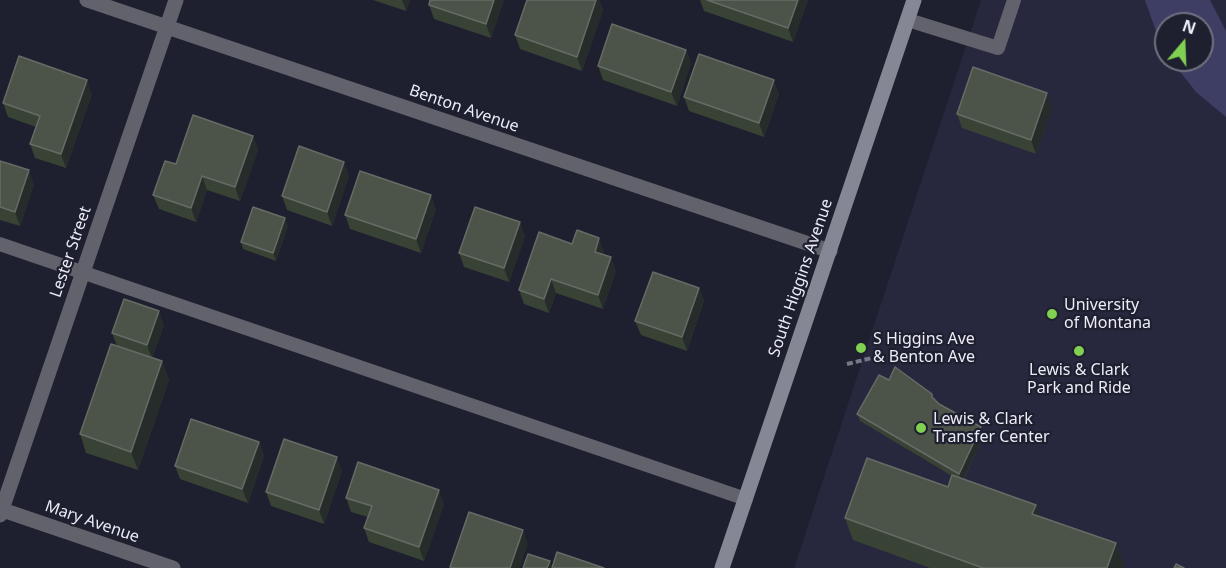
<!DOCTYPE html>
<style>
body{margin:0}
#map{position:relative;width:1226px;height:568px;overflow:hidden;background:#1e1f2f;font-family:"Noto Sans",sans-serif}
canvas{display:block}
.north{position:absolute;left:1154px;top:12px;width:60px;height:60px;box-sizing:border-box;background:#1e1f2f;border:2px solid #70717f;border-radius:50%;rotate:19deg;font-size:16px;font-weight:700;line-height:24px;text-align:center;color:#ebecf7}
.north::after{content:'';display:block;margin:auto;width:21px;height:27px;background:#80d051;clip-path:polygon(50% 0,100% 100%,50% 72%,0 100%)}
</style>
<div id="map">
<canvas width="1226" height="568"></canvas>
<div class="north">N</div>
</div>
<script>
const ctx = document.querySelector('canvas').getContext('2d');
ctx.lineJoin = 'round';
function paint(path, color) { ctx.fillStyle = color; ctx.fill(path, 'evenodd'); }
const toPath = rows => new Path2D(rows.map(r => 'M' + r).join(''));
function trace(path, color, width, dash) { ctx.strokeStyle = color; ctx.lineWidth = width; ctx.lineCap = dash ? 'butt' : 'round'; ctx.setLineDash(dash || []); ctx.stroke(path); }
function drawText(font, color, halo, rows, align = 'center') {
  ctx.font = font + ' "Noto Sans",sans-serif'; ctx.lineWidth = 4.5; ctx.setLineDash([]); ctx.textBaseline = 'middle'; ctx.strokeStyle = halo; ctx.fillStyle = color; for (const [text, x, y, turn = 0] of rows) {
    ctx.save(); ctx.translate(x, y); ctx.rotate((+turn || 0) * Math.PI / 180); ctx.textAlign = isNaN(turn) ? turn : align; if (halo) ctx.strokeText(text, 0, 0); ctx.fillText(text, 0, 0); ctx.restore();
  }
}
paint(toPath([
 [981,0,1226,0,1226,568,794,568],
 [1166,24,1202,24,1202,60,1166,60]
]), '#27273d');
paint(toPath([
 [1145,0,1210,0,1226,31,1226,117,1196,92,1171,60,1202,60,1202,24,1166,24,1166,51,1158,37]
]), '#3e3e64');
trace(toPath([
 [847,364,880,356]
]), '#787986', 4, [6, 3]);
trace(toPath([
 [908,20,998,48,1014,0],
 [0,244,746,499]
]), '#61626b', 14);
trace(toPath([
 [87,0,830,251],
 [0,509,173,568],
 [0,515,176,0]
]), '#61626b', 15);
trace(toPath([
 [722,568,914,0]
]), '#868795', 15);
paint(toPath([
 [373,0,410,0,406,11],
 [504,0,491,38,434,19,429,5],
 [527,0,599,0,603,10,582,71,520,49,515,35],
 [700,0,808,0,793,42,704,11],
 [686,50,691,63,677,106,603,80,598,66],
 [92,94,66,168,35,158,30,144,36,127,8,117,3,103],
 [779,94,764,137,689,111,684,97],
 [1052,107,1036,154,962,128,957,114],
 [253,136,258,150,240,201,207,190,196,222,159,209,153,195,176,164],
 [0,161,34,184,20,226,0,220],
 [349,176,332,226,287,210,282,196],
 [436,209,421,253,350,229,345,215],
 [288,226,276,261,243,249,241,242],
 [525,236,509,282,464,267,459,253],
 [572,244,604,252,603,255,616,271,603,309,556,293,549,313,524,304,519,290],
 [699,288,704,301,687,351,641,335,635,321],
 [164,325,152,358,162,361,169,380,138,470,86,453,80,434,117,346,112,333],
 [889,380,934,399,939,404,981,427,984,435,964,479,1036,505,1040,516,1116,543,1124,566,1123,568,930,568,853,540,845,518,948,487,952,476,860,421,857,414],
 [259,442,264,456,248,503,180,479,175,466],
 [342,471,324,524,271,506,266,492],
 [346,498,444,504,424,561,369,542,364,528,368,517,351,512]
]), '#384235');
paint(toPath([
 [402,0,410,0,406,11],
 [494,0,504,0,491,38,486,24],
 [596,0,599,0,603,10,582,71,577,57],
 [798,0,808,0,793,42,788,28],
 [686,50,691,63,677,106,671,92],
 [87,80,92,94,66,168,61,154],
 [774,80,779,94,764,137,759,123],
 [1047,93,1052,107,1036,154,1031,140],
 [253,136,258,150,240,201,235,187],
 [344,162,349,176,332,226,327,212],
 [29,170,34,184,20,226,15,212],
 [202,176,207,190,196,222,191,208],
 [431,195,436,209,421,253,416,239],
 [285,218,288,226,276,261,273,253],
 [520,222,525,236,509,282,504,268],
 [599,238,604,252,600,266,595,252],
 [611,257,616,271,603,309,598,295],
 [551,279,556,293,549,313,544,299],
 [699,288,704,301,687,351,682,337],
 [159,311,164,325,152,359,147,345],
 [162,361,169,380,138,470,131,452],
 [981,427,984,435,962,482,959,474],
 [259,442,264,456,248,503,242,489],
 [337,457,342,471,324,524,319,510],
 [439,490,444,504,424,561,419,547],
 [1036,505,1044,527,1032,514],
 [523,530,528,544,520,568,510,568],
 [1116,543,1124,566,1123,568,1107,568],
 [550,561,552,568,547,568]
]), '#262c2a');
const building = toPath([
 [430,0,494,0,486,24,429,5,430,0],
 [527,0,596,0,577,57,515,35,527,0],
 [707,0,798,0,788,28,707,0],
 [612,24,686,50,671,92,598,66,612,24],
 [699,54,774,80,759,123,684,97,699,54],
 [19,56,87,80,61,154,30,144,40,116,3,103,19,56],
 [973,67,1047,93,1031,140,957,114,973,67],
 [193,115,253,136,235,187,202,176,191,208,153,195,165,161,176,164,193,115],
 [299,146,344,162,327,212,282,196,299,146],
 [0,161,29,170,15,212,0,207,0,161],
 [360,171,431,195,416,239,345,215,360,171],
 [253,207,285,218,273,253,241,242,253,207],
 [475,207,520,222,504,268,459,253,475,207],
 [577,230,599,238,595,252,611,257,598,295,551,279,544,299,519,290,539,232,572,244,577,230],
 [653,272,699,288,682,337,635,321,653,272],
 [124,299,159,311,147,345,112,333,124,299],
 [111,344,162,361,131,452,80,434,111,344],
 [895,367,932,394,932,397,939,404,981,427,959,474,857,414,879,375,889,380,895,367],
 [191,419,259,442,242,489,175,466,191,419],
 [284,439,337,457,319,510,266,492,284,439],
 [867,458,948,487,952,475,1036,505,1032,514,1116,543,1107,568,983,568,845,518,867,458],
 [358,462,439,490,419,547,364,528,372,506,346,498,358,462],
 [469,512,523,530,510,568,453,568,450,567,469,512],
 [557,552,604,568,552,568,557,552],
 [528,554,550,561,547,568,523,568,528,554],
 [1176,564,1184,568,1174,568,1176,564]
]);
paint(building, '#4c544a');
trace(building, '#656c65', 1.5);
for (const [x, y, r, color] of [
 [1052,314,6,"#80d051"],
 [861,348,6,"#80d051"],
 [1079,351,6,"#80d051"],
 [921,428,6,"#80d051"]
]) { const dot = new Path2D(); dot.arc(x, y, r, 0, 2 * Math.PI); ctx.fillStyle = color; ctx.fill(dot); trace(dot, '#1e1f2f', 2); }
drawText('16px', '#ebecf7', '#1e1f2f', [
 ["Benton Avenue",464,109,19],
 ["Lester Street",71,252,-71],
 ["South Higgins Avenue",801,278,-71],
 ["Mary Avenue",92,522,19]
]);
drawText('16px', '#ebecf7', '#1e1f2f', [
 ["University",1064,305],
 ["of Montana",1064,323],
 ["S Higgins Ave",873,339],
 ["& Benton Ave",873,357],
 ["Lewis & Clark",1079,370,"center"],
 ["Park and Ride",1079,388,"center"],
 ["Lewis & Clark",933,419],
 ["Transfer Center",933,437]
], 'left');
</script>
